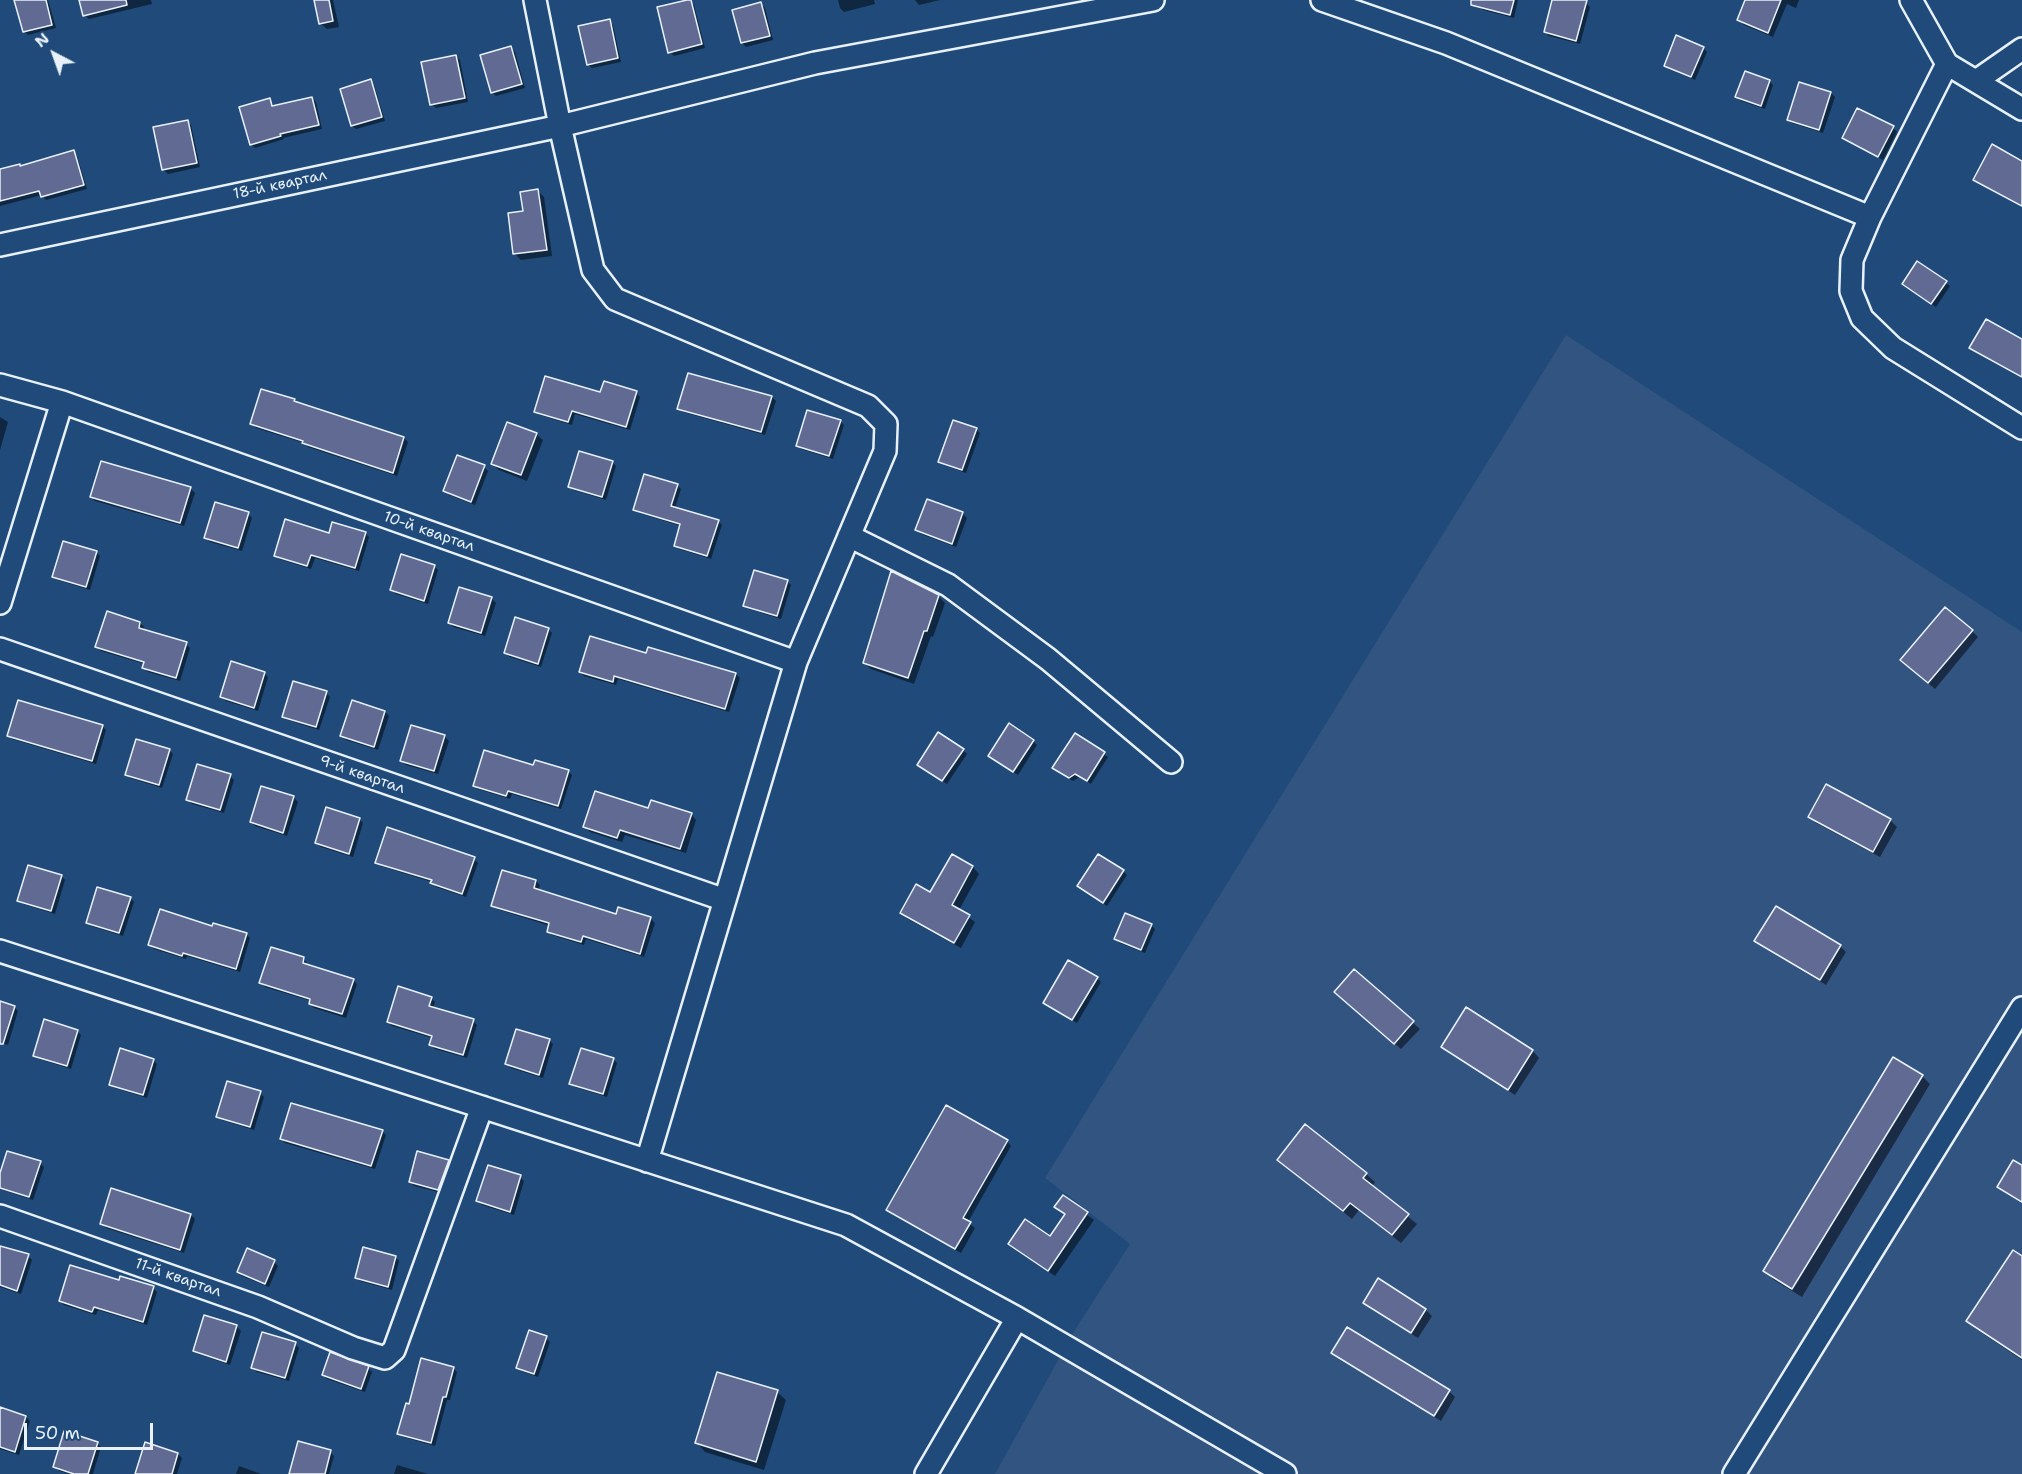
<!DOCTYPE html>
<meta charset="utf-8">
<style>
body{margin:0}
#map{position:relative;width:2022px;height:1474px;overflow:hidden;background:#1f4a7a;font-family:"Shantell Sans",sans-serif}
canvas{display:block}
.north{position:absolute;left:24px;top:24px;width:60px;height:60px;-webkit-text-stroke:4px #1f4a7a;paint-order:stroke;rotate:319deg;font-size:16px;font-weight:700;line-height:24px;text-align:center;color:#e8f1f8}
.north::after{content:'';display:block;margin:auto;width:21px;height:27px;background:#e8f1f8;clip-path:polygon(50% 0,100% 100%,50% 72%,0 100%)}
.scale{position:absolute;left:24px;top:1423px;width:129px;height:27px;box-sizing:border-box;border:3px solid #e8f1f8;border-top:0;padding-left:8px;font-size:18px;line-height:21px;white-space:nowrap;color:#e8f1f8;-webkit-text-stroke:4px #1f4a7a;paint-order:stroke}
</style>
<div id="map">
<canvas width="2022" height="1474"></canvas>
<div class="north">N</div>
<div class="scale">50 m</div>
</div>
<script>
const ctx = document.querySelector('canvas').getContext('2d');
ctx.lineJoin = 'round';
function paint(path, color) { ctx.fillStyle = color; ctx.fill(path, 'evenodd'); }
const toPath = rows => new Path2D(rows.map(r => 'M' + r).join(''));
function trace(path, color, width, dash) { ctx.strokeStyle = color; ctx.lineWidth = width; ctx.lineCap = dash ? 'butt' : 'round'; ctx.setLineDash(dash || []); ctx.stroke(path); }
function drawText(font, color, halo, rows, align = 'center') {
  ctx.font = font + ' "Shantell Sans",sans-serif'; ctx.lineWidth = 4.5; ctx.setLineDash([]); ctx.textBaseline = 'middle'; ctx.strokeStyle = halo; ctx.fillStyle = color; for (const [text, x, y, turn = 0] of rows) {
    ctx.save(); ctx.translate(x, y); ctx.rotate((+turn || 0) * Math.PI / 180); ctx.textAlign = isNaN(turn) ? turn : align; if (halo) ctx.strokeText(text, 0, 0); ctx.fillText(text, 0, 0); ctx.restore();
  }
}
paint(toPath([
 [1566,335,2022,632,2022,1474,995,1474,1073,1333,1130,1244,1045,1178]
]), '#325481');
paint(toPath([
 [23,0,48,0,56,28,28,35,24,31],
 [81,0,151,0,152,4,89,19,85,15],
 [316,0,333,0,339,27,327,29,320,23],
 [838,0,874,0,875,4,844,12,840,8],
 [915,0,940,0,919,5],
 [1480,0,1518,0,1514,18,1483,10,1479,6],
 [1554,0,1574,0,1586,3,1590,7,1580,44,1549,36,1545,32],
 [1751,0,1799,0,1796,8,1787,4,1773,37,1744,25,1739,20],
 [690,1,694,5,705,48,674,56,670,52],
 [761,4,765,8,773,40,746,47,742,43],
 [609,21,613,25,621,62,592,68,588,64],
 [511,48,515,52,525,88,496,96,492,92],
 [1703,48,1707,52,1695,80,1669,69,1665,65],
 [456,56,460,60,468,102,436,108,432,104],
 [370,81,374,85,385,121,356,129,352,126],
 [1769,81,1773,85,1765,109,1741,101,1737,97],
 [1831,93,1835,97,1823,133,1792,123,1788,120],
 [312,98,316,102,322,129,283,138,284,139,255,148,251,144,269,100,274,107],
 [187,121,191,125,200,167,168,174,164,170],
 [1893,128,1897,132,1883,160,1848,142,1844,138],
 [73,152,77,156,87,189,46,200,42,195,0,206,0,170,21,167],
 [2022,164,2022,206,1979,184,1975,180],
 [538,191,544,197,552,256,521,260,515,254],
 [1946,283,1950,286,1936,307,1904,284],
 [2022,340,2022,378,1978,354,1971,347],
 [636,393,640,397,630,430,575,414,572,425,540,415,536,411,601,394],
 [772,397,776,401,765,435,683,412,679,408],
 [294,400,298,404,404,438,408,442,397,476,308,447,304,443,256,428,252,424],
 [0,417,8,422,0,450],
 [840,421,844,425,833,459,801,449,797,445],
 [976,429,980,433,966,473,944,465,940,461],
 [536,434,543,440,527,481,499,470,493,464],
 [612,462,616,466,606,500,574,490,570,486],
 [102,463,191,489,195,493,184,526,95,501,91,497],
 [484,467,488,471,475,505,449,495,445,491],
 [677,485,681,489,675,508,718,521,722,525,711,559,679,549,675,545,681,526,639,513,635,509],
 [927,501,963,514,967,518,956,547,921,534,917,530],
 [248,514,252,518,242,551,210,542,206,538],
 [365,533,369,537,359,571,315,558,311,569,279,559,275,555,330,535],
 [96,552,100,556,90,590,58,580,54,576],
 [434,566,438,570,428,604,396,594,392,590],
 [787,581,791,585,781,619,749,609,745,605],
 [460,589,492,599,496,603,485,636,453,627,449,623],
 [938,596,945,603,933,637,931,636,914,684,871,669,864,663],
 [140,623,144,627,143,630,186,644,190,648,180,681,148,672,144,668,145,664,101,651,97,647],
 [548,629,552,633,541,667,510,657,506,653],
 [1972,631,1978,637,1935,689,1908,666],
 [649,649,736,674,740,678,729,712,618,679,616,685,584,676,580,672,647,655],
 [264,673,268,677,258,711,226,701,222,697],
 [326,693,330,697,319,730,288,720,284,717],
 [385,712,389,716,378,750,346,740,342,736],
 [102,726,106,730,96,764,12,739,8,735],
 [412,727,445,737,449,741,438,774,406,765,402,761],
 [1075,735,1108,757,1091,784,1080,777,1073,781,1058,772],
 [1033,741,1037,745,1018,775,989,756],
 [169,750,173,754,162,788,130,778,126,774],
 [963,750,967,754,947,784,919,765],
 [534,767,568,771,572,775,561,809,512,794,510,799,478,789,474,785],
 [230,776,234,780,224,813,192,804,188,800],
 [1827,786,1890,820,1897,827,1880,857,1816,823,1810,816],
 [262,788,294,798,298,802,287,836,255,826,251,822],
 [649,810,691,814,696,820,686,853,625,835,622,842,590,832,585,827],
 [359,819,363,823,353,857,321,847,317,843],
 [953,856,973,867,979,874,959,910,975,922,961,948,908,919,902,912,931,894],
 [474,859,478,863,466,897,436,887,432,882,381,866,377,862],
 [1123,871,1127,875,1107,906,1079,886],
 [61,876,65,880,55,914,23,904,19,900],
 [536,881,540,885,538,891,617,916,619,909,651,919,655,923,644,957,586,939,584,945,552,935,548,931,550,926,497,909,493,905],
 [130,898,134,902,123,936,91,926,87,922],
 [1151,925,1155,929,1145,953,1120,943,1116,939],
 [246,934,250,938,240,972,187,956,186,959,154,949,150,945],
 [1756,941,1840,946,1846,952,1826,985,1763,947],
 [303,959,307,963,307,965,353,980,357,984,346,1018,314,1008,310,1004,311,1001,265,987,261,983],
 [1354,971,1420,1029,1401,1049,1342,998],
 [1097,978,1101,982,1077,1023,1045,1003],
 [431,998,435,1002,433,1008,473,1021,477,1025,467,1058,435,1049,431,1045,433,1038,392,1026,388,1022],
 [0,1003,14,1007,18,1011,8,1045,0,1042],
 [1467,1009,1533,1051,1539,1058,1515,1095,1449,1053,1443,1046],
 [77,1031,81,1035,71,1069,39,1059,35,1055],
 [549,1040,553,1044,543,1078,511,1068,507,1064],
 [613,1059,617,1063,607,1097,575,1087,571,1083],
 [153,1060,157,1064,147,1098,115,1088,111,1084],
 [1922,1076,1930,1084,1802,1297,1774,1280,1765,1271],
 [260,1093,264,1097,254,1130,222,1120,218,1116],
 [382,1131,386,1135,375,1169,285,1143,281,1139],
 [1007,1141,1011,1146,968,1222,975,1228,961,1253,893,1215,888,1210],
 [1279,1160,1366,1174,1375,1182,1372,1187,1417,1224,1401,1243,1359,1210,1352,1219],
 [448,1161,452,1165,442,1193,414,1186,410,1182],
 [40,1163,44,1167,33,1200,0,1189,0,1178],
 [520,1177,524,1181,514,1215,482,1205,478,1201],
 [112,1190,191,1215,195,1219,184,1253,106,1228,102,1224],
 [1063,1197,1094,1220,1055,1276,1016,1250,1010,1244,1050,1239,1066,1215,1056,1207],
 [0,1247,28,1256,32,1260,21,1294,0,1287],
 [248,1250,274,1262,278,1266,269,1287,242,1276,238,1272],
 [395,1257,399,1261,392,1290,360,1281,356,1277],
 [2022,1258,2022,1360,1976,1329,1968,1321],
 [1379,1280,1426,1310,1432,1316,1418,1338,1371,1309,1365,1303],
 [120,1282,153,1288,157,1292,147,1325,98,1310,96,1315,64,1305,60,1301],
 [205,1317,237,1327,241,1331,230,1365,198,1354,194,1351],
 [263,1334,295,1344,299,1348,289,1381,257,1372,253,1368],
 [546,1338,550,1342,538,1377,521,1371,518,1367],
 [1333,1352,1449,1391,1455,1397,1441,1421,1340,1359],
 [368,1368,372,1372,365,1392,327,1379,323,1375],
 [453,1368,457,1372,450,1400,447,1400,435,1446,403,1437,399,1433,410,1406],
 [777,1392,786,1400,764,1470,705,1452,697,1443],
 [0,1409,26,1417,30,1421,19,1455,0,1449],
 [97,1443,101,1447,93,1474,69,1474,59,1471,55,1467],
 [330,1452,334,1456,329,1474,293,1474],
 [178,1454,182,1458,177,1474,136,1474],
 [397,1465,428,1474,429,1474,394,1474],
 [239,1466,261,1474,262,1474,236,1474]
]), '#0007');
const building = toPath([
 [14,0,46,0,52,25,23,32,14,0],
 [79,0,126,0,127,5,83,16,79,0],
 [314,0,329,0,333,21,319,24,314,0],
 [687,0,691,0,702,44,668,53,657,7,687,0],
 [1471,0,1514,0,1510,15,1471,5,1471,0],
 [1552,0,1587,0,1576,41,1544,32,1552,0],
 [1745,0,1781,0,1768,33,1737,20,1745,0],
 [761,2,770,36,741,43,732,10,761,2],
 [610,19,618,58,587,65,578,26,610,19],
 [1676,35,1704,47,1691,77,1664,66,1676,35],
 [511,46,522,84,491,93,480,55,511,46],
 [456,55,465,98,430,105,421,62,456,55],
 [1745,71,1770,80,1761,106,1735,97,1745,71],
 [371,79,382,117,351,126,340,89,371,79],
 [1799,82,1831,92,1819,130,1787,120,1799,82],
 [312,97,319,125,280,134,281,136,250,145,239,107,270,98,272,106,312,97],
 [1857,108,1894,126,1878,157,1842,138,1857,108],
 [188,120,197,163,162,170,153,127,188,120],
 [1992,144,2022,161,2022,206,1973,180,1992,144],
 [74,150,84,185,41,197,39,191,0,201,0,169,20,164,20,166,74,150],
 [538,189,547,250,513,254,508,213,523,211,520,192,538,189],
 [1917,261,1947,281,1931,304,1902,284,1917,261],
 [1986,319,2022,339,2022,377,1969,348,1986,319],
 [688,373,772,396,761,432,677,409,688,373],
 [545,376,600,392,604,381,637,391,626,427,572,411,568,422,534,412,545,376],
 [261,389,295,399,294,401,404,437,393,473,302,443,303,441,250,424,261,389],
 [807,410,841,420,829,456,796,446,807,410],
 [953,420,977,428,962,470,938,462,953,420],
 [507,422,537,433,521,475,491,464,507,422],
 [579,451,613,461,602,497,568,487,579,451],
 [457,455,485,465,471,502,443,491,457,455],
 [101,461,191,487,180,523,90,497,101,461],
 [644,474,678,484,671,506,719,520,707,556,674,546,680,524,633,510,644,474],
 [927,499,963,512,952,544,915,530,927,499],
 [215,502,249,512,238,548,204,538,215,502],
 [285,519,329,533,332,522,366,532,355,568,311,555,307,566,274,556,285,519],
 [63,541,97,551,86,587,52,577,63,541],
 [401,554,435,565,424,601,390,590,401,554],
 [754,570,788,580,777,616,743,606,754,570],
 [891,571,939,595,927,631,924,631,908,678,863,663,891,571],
 [459,587,492,597,481,633,448,623,459,587],
 [1945,607,1973,630,1928,683,1900,660,1945,607],
 [107,611,140,622,139,628,187,642,176,678,142,668,144,662,95,647,107,611],
 [515,617,549,628,538,664,504,653,515,617],
 [590,636,646,653,648,647,736,673,725,709,614,676,613,682,579,672,590,636],
 [231,661,265,672,254,708,220,697,231,661],
 [293,681,327,691,316,727,282,717,293,681],
 [18,700,103,725,92,761,7,736,18,700],
 [352,700,385,711,374,747,340,736,352,700],
 [1009,723,1034,740,1013,772,988,756,1009,723],
 [411,725,445,735,434,771,400,761,411,725],
 [938,732,964,749,942,781,917,765,938,732],
 [1075,733,1105,752,1087,781,1075,774,1069,778,1052,768,1075,733],
 [136,739,170,749,159,785,125,775,136,739],
 [484,750,533,765,535,760,569,770,558,806,508,791,506,796,473,786,484,750],
 [197,764,231,774,220,810,186,800,197,764],
 [1826,784,1891,819,1873,852,1808,817,1826,784],
 [261,786,294,796,283,833,250,822,261,786],
 [595,791,648,808,651,800,692,813,680,849,620,830,617,838,583,827,595,791],
 [326,807,360,818,349,854,315,843,326,807],
 [387,827,475,857,462,894,430,883,432,880,375,863,387,827],
 [952,854,973,866,952,905,970,915,954,943,900,913,916,884,930,892,952,854],
 [1098,854,1124,870,1103,903,1077,886,1098,854],
 [28,865,62,875,51,911,17,901,28,865],
 [502,870,536,880,534,888,616,914,618,907,651,917,640,954,583,936,581,942,547,932,549,923,491,906,502,870],
 [97,887,131,897,119,933,86,923,97,887],
 [1776,906,1841,945,1820,980,1754,941,1776,906],
 [160,909,212,926,213,923,247,933,236,969,183,953,182,956,148,945,160,909],
 [1125,913,1152,924,1141,950,1114,939,1125,913],
 [271,947,304,957,303,963,354,979,342,1014,309,1004,310,999,259,983,271,947],
 [1068,960,1098,977,1072,1020,1043,1003,1068,960],
 [1354,969,1414,1021,1394,1044,1334,992,1354,969],
 [398,986,432,997,429,1006,474,1019,463,1055,429,1045,432,1036,387,1022,398,986],
 [0,1001,15,1006,3,1044,0,1044,0,1001],
 [1466,1007,1533,1050,1508,1090,1441,1047,1466,1007],
 [44,1019,78,1030,67,1066,33,1056,44,1019],
 [516,1029,550,1039,539,1075,505,1064,516,1029],
 [120,1048,154,1059,143,1095,109,1085,120,1048],
 [581,1048,614,1058,603,1094,569,1084,581,1048],
 [1893,1057,1923,1075,1792,1289,1763,1271,1893,1057],
 [227,1081,261,1091,250,1127,216,1117,227,1081],
 [291,1103,383,1130,371,1166,280,1139,291,1103],
 [946,1105,1008,1140,963,1218,971,1222,955,1249,886,1210,946,1105],
 [1305,1124,1367,1173,1363,1178,1409,1214,1392,1235,1350,1203,1343,1211,1277,1160,1305,1124],
 [7,1151,41,1161,29,1197,0,1188,0,1173,7,1151],
 [417,1151,449,1160,438,1190,409,1182,417,1151],
 [2013,1160,2022,1165,2022,1202,1997,1187,2013,1160],
 [488,1165,521,1175,510,1212,476,1201,488,1165],
 [111,1188,191,1214,180,1250,100,1224,111,1188],
 [1063,1195,1088,1212,1048,1271,1008,1244,1025,1219,1050,1236,1065,1214,1054,1207,1063,1195],
 [0,1246,29,1254,17,1291,0,1285,0,1246],
 [363,1247,396,1256,388,1287,355,1278,363,1247],
 [247,1248,275,1260,265,1284,237,1272,247,1248],
 [2013,1250,2022,1256,2022,1358,1966,1321,2013,1250],
 [70,1265,119,1280,120,1276,154,1286,143,1322,94,1307,92,1312,59,1301,70,1265],
 [1378,1278,1426,1309,1411,1333,1363,1303,1378,1278],
 [204,1315,237,1325,226,1362,193,1351,204,1315],
 [1347,1327,1450,1390,1434,1416,1331,1353,1347,1327],
 [529,1330,547,1336,534,1374,516,1368,529,1330],
 [262,1332,296,1342,285,1378,251,1368,262,1332],
 [330,1352,369,1366,361,1389,322,1375,330,1352],
 [421,1358,454,1367,446,1397,443,1397,431,1443,397,1434,406,1403,409,1404,421,1358],
 [717,1372,778,1390,756,1462,695,1443,717,1372],
 [0,1407,26,1416,15,1452,0,1447,0,1407],
 [64,1431,98,1442,88,1474,74,1474,53,1467,64,1431],
 [298,1441,331,1450,325,1474,289,1474,298,1441],
 [145,1442,178,1453,172,1474,135,1474,145,1442]
]);
paint(building, '#606a92');
trace(building, '#e8f1f8', 1.5);
const minor = toPath([
 [535,0,560,126,593,270,615,299,868,406,886,424,885,451,796,662,647,1161],
 [1322,0,1446,43,1870,217,1947,64],
 [1911,0,1947,64,2022,109],
 [1976,81,2022,49],
 [1870,217,1852,260,1851,291,1862,318,1893,348,2022,428],
 [0,245,560,126,815,63,1153,0],
 [0,385,62,402,796,662],
 [849,536,948,585,1048,659,1171,762],
 [0,603,62,402],
 [0,649,725,900],
 [0,951,846,1225,1017,1318,1285,1474],
 [0,1216,258,1307,353,1348,385,1358,394,1350,482,1107],
 [926,1474,1017,1318],
 [1734,1474,2022,1008]
]);
trace(minor, '#e8f1f8', 26);
trace(minor, '#1f4a7a', 21);
drawText('15px', '#e8f1f8', '#1f4a7a', [
 ["18-й квартал",280,185,-12],
 ["10-й квартал",429,532,19],
 ["9-й квартал",362,775,19],
 ["11-й квартал",178,1278,19]
]);
</script>
